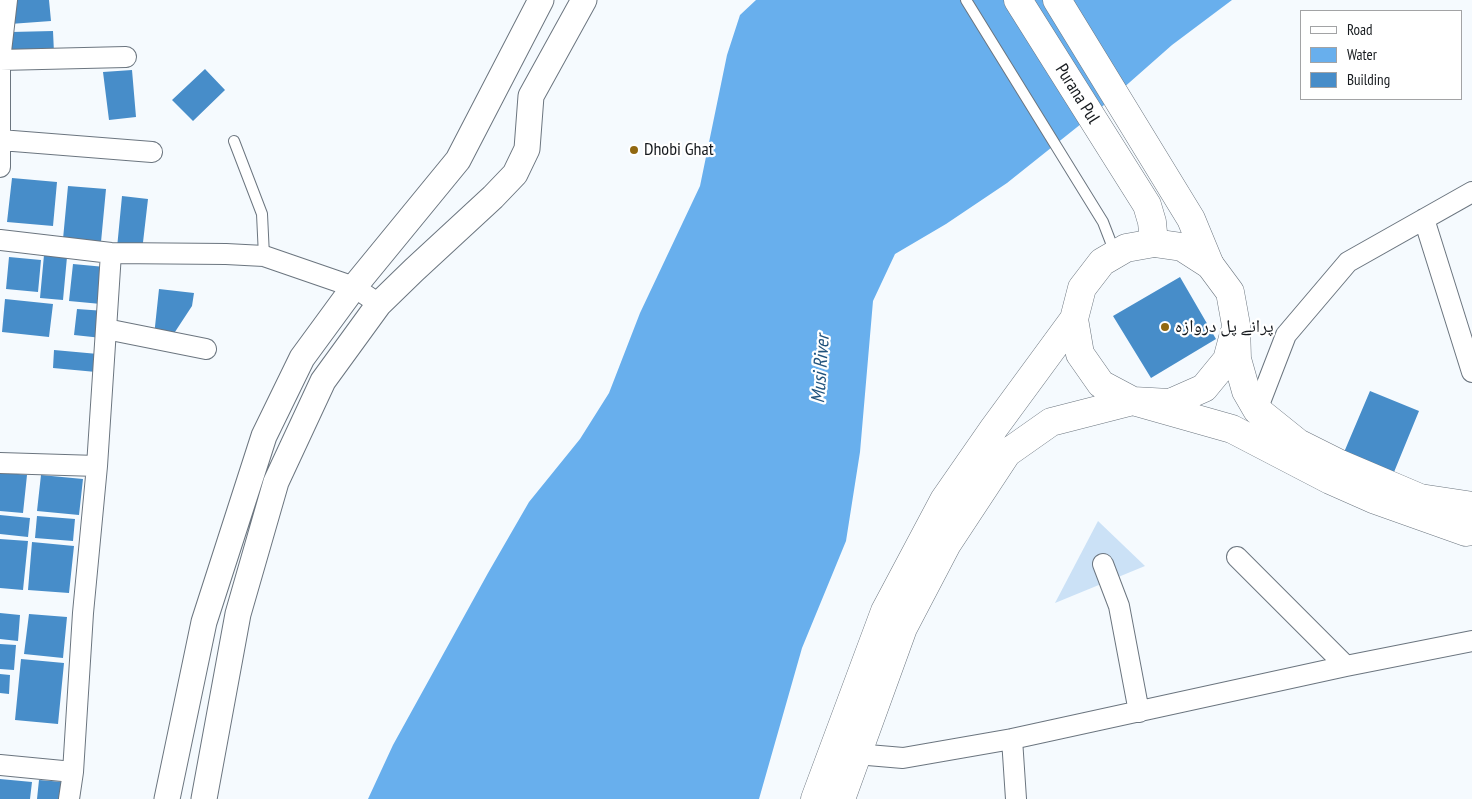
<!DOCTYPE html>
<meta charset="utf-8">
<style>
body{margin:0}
#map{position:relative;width:1472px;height:799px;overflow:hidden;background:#f5fafe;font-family:"PT Sans Narrow",sans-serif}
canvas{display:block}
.legend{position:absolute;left:1300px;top:10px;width:162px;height:90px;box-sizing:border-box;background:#fff;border:1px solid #a2a3a5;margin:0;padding:6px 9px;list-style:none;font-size:15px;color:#161a1e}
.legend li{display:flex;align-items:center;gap:10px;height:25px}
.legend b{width:25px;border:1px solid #a2a3a5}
</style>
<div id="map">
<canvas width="1472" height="799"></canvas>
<ul class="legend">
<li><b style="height:6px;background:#fff"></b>Road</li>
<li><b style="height:14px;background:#68afed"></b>Water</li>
<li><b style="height:14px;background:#478dc9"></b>Building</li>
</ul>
</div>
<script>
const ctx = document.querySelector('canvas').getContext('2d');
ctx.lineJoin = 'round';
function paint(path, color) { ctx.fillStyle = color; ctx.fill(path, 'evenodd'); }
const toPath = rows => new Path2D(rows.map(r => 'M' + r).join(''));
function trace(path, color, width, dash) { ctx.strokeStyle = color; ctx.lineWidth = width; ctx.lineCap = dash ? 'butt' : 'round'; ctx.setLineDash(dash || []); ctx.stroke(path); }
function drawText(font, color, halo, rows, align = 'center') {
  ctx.font = font + ' "PT Sans Narrow","Noto Naskh Arabic",sans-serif'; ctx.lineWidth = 4.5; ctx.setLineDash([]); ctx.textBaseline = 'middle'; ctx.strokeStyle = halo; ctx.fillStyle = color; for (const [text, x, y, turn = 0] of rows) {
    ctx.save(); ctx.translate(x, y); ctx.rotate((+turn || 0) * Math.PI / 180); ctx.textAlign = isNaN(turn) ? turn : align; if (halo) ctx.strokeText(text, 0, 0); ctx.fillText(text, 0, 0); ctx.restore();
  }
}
paint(toPath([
 [1098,521,1145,566,1055,603]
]), '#cbe1f6');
paint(toPath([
 [756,0,1232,0,1172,45,1096,112,1007,183,946,224,895,254,873,301,860,452,846,541,802,648,759,799,368,799,393,745,488,573,529,502,580,439,609,393,640,313,700,186,727,55,740,15]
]), '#68afed');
paint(toPath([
 [17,0,49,0,51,21,10,24,8,1],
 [53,31,54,53,12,54,11,32],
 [205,69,225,90,193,121,172,100],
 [132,70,136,117,109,120,103,72],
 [12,178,57,182,53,226,7,222],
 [68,186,106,189,101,242,63,239],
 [122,196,148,199,142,251,117,248],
 [44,255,67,257,63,300,40,298],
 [9,257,41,260,38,292,6,289],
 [73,264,105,267,101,304,69,301],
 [1180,277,1216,339,1151,378,1113,316],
 [159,289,194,293,192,306,171,338,154,336],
 [5,299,53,304,49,337,2,332],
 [77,309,105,311,102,338,74,335],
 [54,350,98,354,96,372,53,368],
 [1370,391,1419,411,1392,477,1342,457],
 [0,472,27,475,23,513,0,511],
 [41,475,83,479,79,515,37,511],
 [0,515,30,518,28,537,0,534],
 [37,516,75,519,73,541,35,538],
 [0,539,28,541,23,590,0,588],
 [32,542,74,546,69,593,28,590],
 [0,613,20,615,18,641,0,639],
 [29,614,67,617,63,658,24,654],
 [0,644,16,645,14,670,0,669],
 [21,659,64,663,58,724,15,720],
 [0,674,10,675,9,694,0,693],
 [0,779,32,782,30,799,0,799],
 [39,780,63,782,61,799,37,799]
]), '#478dc9');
const service = toPath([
 [966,0,1103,222,1115,253],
 [234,141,262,214,264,256]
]);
const minor = toPath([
 [0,60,126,57],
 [0,140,152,152],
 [0,167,0,60,7,0],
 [1424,219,1472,372],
 [0,240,111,253,226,254,264,256,354,287,379,304],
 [106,329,206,349],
 [1257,410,1286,335,1348,262,1472,192],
 [0,463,97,466],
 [1237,557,1346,666],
 [1103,564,1119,606,1139,712],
 [1012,739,1016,799],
 [845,751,856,754,903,758,1012,739,1346,666,1472,641],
 [0,765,73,772,83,613,97,466,111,253],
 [69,799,73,772]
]);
const tertiary = toPath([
 [167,799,204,622,264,436,302,358,354,287,458,160,541,0],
 [204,799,238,614,276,482,323,381,379,304,414,270,493,197,515,174,527,149,531,96,584,0]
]);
const secondary = toPath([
 [1018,0,1147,205,1152,222,1154,243],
 [1057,0,1191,219,1210,265]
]);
const trunk = toPath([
 [1074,319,1080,354,1101,384,1133,401,1170,403,1204,388,1227,360,1234,334],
 [815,799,885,611,944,500,994,428,1074,319,1082,288,1102,262,1126,248,1154,243,1182,247,1210,265,1230,292,1236,325,1237,359,1246,391,1257,410,1298,443,1340,464,1420,498,1472,506],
 [841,799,903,628,947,544,1007,453,1051,422,1133,401,1232,429,1330,480,1373,499,1466,532,1472,531]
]);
trace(service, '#6b757f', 12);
trace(minor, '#6b757f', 22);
trace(tertiary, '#6b757f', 27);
trace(secondary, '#6b757f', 29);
trace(trunk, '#6b757f', 29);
trace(service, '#fff', 10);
trace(minor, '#fff', 20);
trace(tertiary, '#fff', 25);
trace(secondary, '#fff', 28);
trace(trunk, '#fff', 28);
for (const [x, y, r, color] of [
 [634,150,5,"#916810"],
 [1165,327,5,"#916810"]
]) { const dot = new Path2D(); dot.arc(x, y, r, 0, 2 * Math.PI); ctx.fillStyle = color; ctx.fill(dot); trace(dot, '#fff', 2); }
drawText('18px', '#161a1e', '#fff', [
 ["Purana Pul",1077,94,58]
]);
drawText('18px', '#161a1e', '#fff', [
 ["Dhobi Ghat",644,150],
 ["پرانے پل دروازہ",1175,327]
], 'left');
drawText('italic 19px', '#20527c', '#fff', [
 ["Musi River",821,369,-86]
]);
</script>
